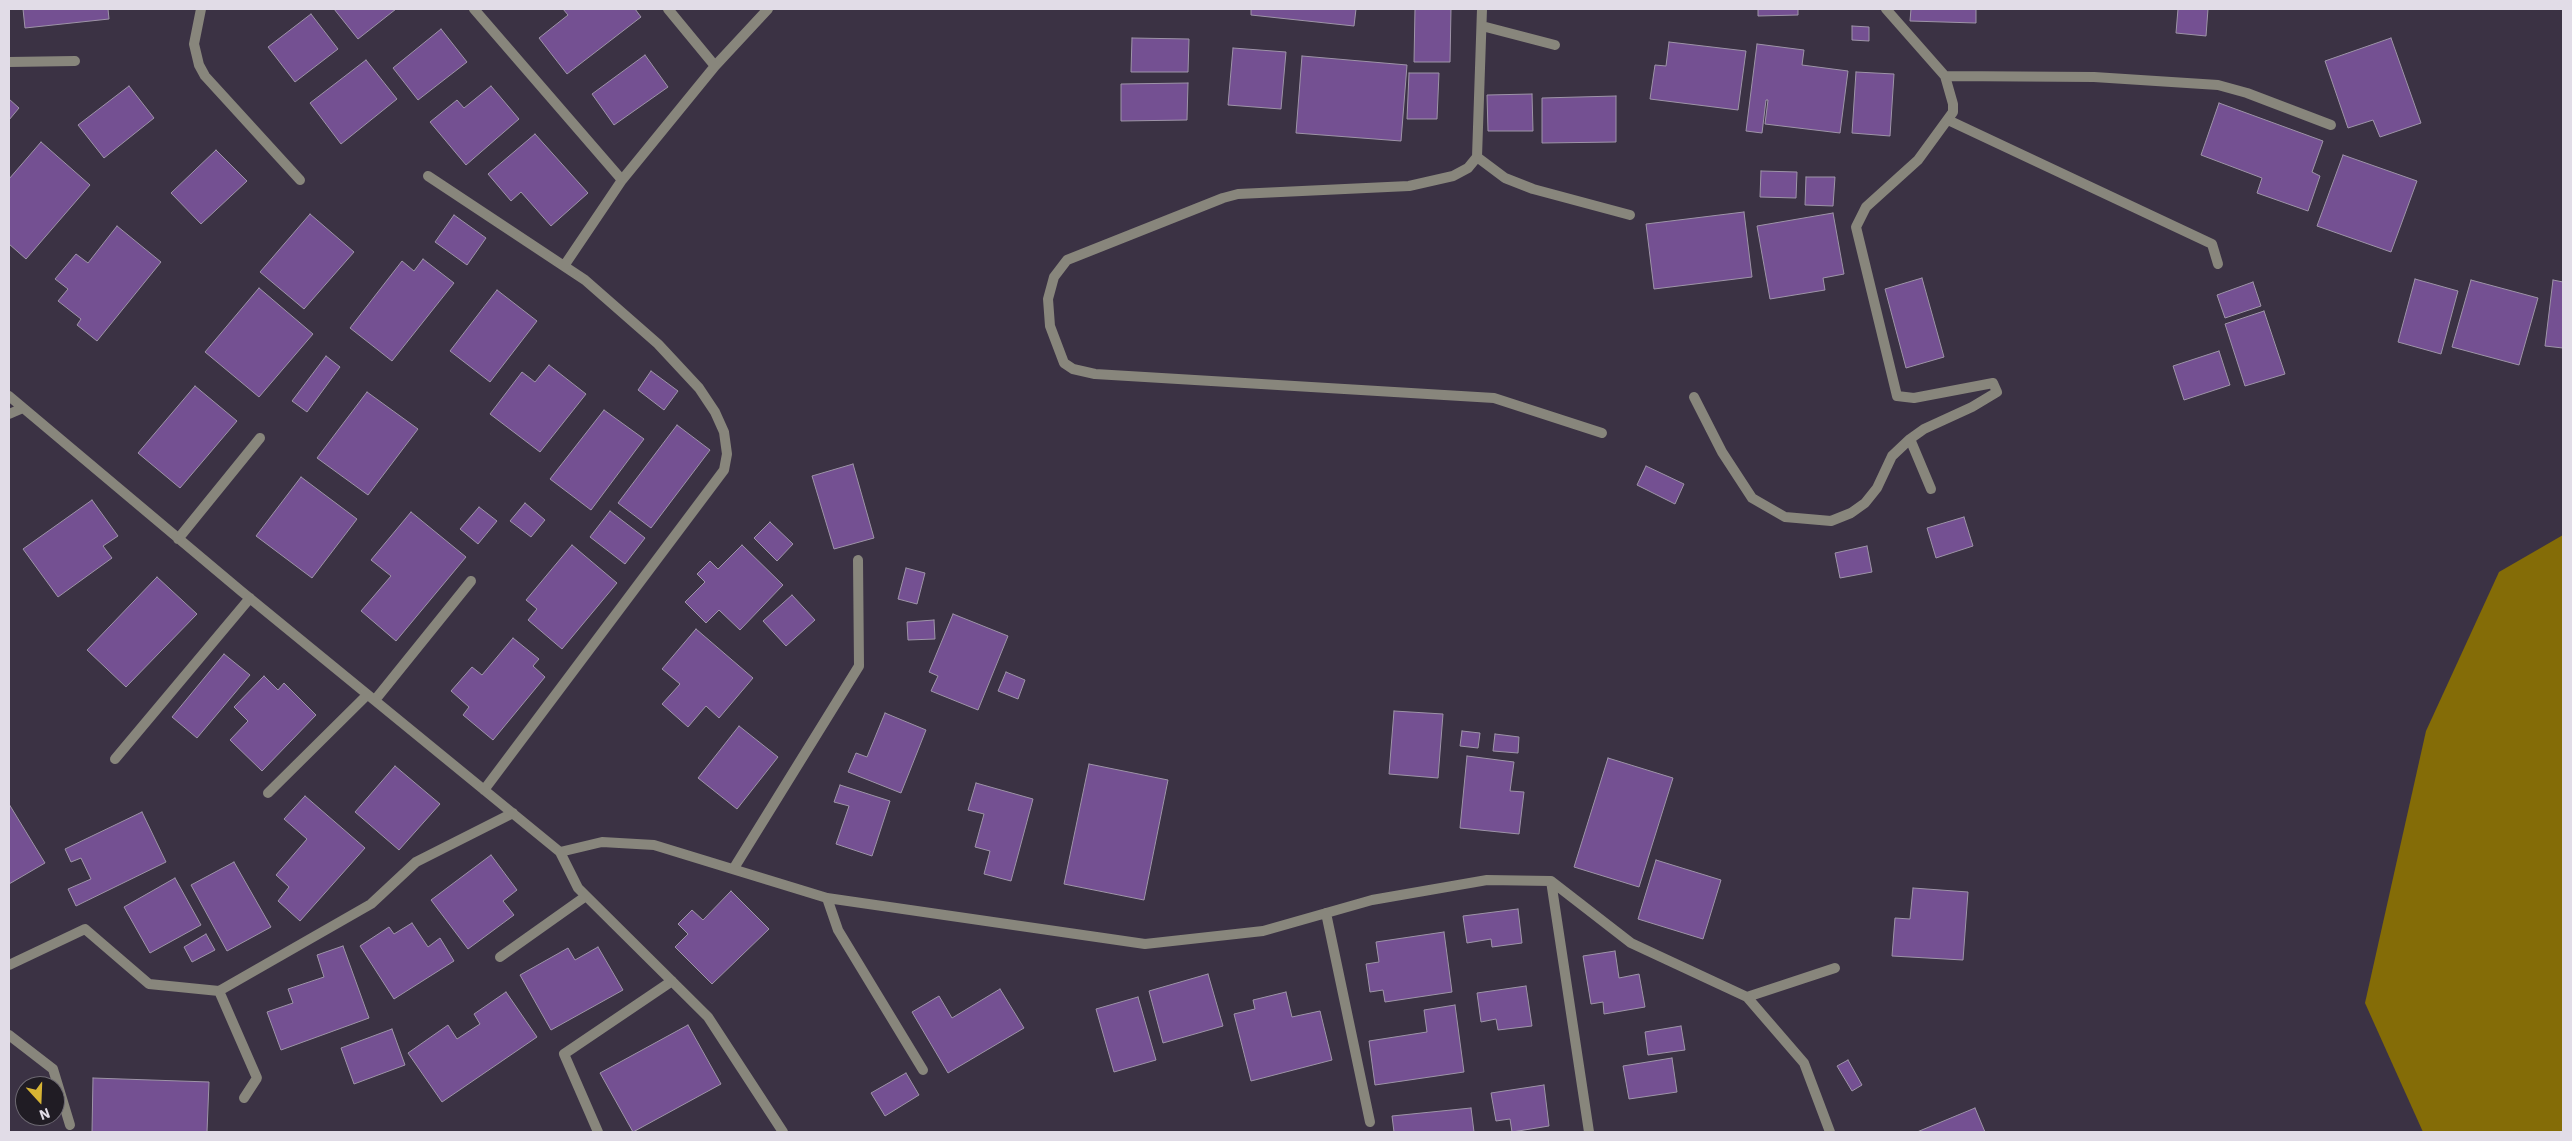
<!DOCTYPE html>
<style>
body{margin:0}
#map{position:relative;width:2572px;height:1141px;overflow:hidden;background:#3b3244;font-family:"IBM Plex Sans",sans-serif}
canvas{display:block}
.frame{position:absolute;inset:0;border:10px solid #e1dce7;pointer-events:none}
.north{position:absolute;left:15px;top:1076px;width:50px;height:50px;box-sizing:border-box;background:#201c24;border:1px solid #6d6972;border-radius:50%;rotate:160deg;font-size:14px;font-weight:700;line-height:20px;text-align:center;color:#e1dce7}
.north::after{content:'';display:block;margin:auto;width:18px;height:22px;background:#d7b434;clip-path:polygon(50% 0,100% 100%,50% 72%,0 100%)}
</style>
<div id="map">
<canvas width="2572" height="1141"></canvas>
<div class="frame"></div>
<div class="north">N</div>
</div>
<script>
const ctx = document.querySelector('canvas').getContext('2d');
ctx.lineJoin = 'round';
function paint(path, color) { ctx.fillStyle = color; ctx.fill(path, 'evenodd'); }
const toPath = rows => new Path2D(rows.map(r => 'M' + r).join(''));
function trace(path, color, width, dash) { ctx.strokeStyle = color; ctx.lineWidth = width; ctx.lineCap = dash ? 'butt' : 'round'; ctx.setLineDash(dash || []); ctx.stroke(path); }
paint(toPath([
 [2563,535,2563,1132,2423,1132,2365,1003,2426,731,2499,572]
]), '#846c07');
const building = toPath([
 [23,9,108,9,109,19,25,28,23,9],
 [334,9,396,9,358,39,334,9],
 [563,9,635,9,641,17,567,74,539,38,568,15,563,9],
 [1251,9,1356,9,1354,26,1251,15,1251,9],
 [1415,9,1451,9,1450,62,1414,62,1415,9],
 [1758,9,1798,9,1798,15,1758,16,1758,9],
 [1911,9,1976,9,1976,23,1910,21,1911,9],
 [2178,9,2208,9,2206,36,2176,33,2178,9],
 [311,14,338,49,295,82,268,47,311,14],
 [1852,26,1869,27,1869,41,1852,40,1852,26],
 [441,29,467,62,418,100,393,68,441,29],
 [1132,38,1189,39,1188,72,1131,72,1132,38],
 [2391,38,2421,123,2380,137,2373,120,2348,128,2325,61,2391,38],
 [1669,42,1746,51,1738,110,1650,99,1655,65,1666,66,1669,42],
 [1757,44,1804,50,1802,65,1848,71,1840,133,1765,124,1768,100,1766,100,1762,133,1746,131,1757,44],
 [1233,48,1286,52,1281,109,1228,105,1233,48],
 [645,55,668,87,614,125,592,94,645,55],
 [1302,56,1407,65,1401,141,1296,133,1302,56],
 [366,60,397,99,341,144,310,103,366,60],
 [1856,72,1894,74,1890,136,1852,133,1856,72],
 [1409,73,1439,73,1437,119,1407,119,1409,73],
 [1188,83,1187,120,1121,121,1121,84,1188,83],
 [129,86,154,118,104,158,78,125,129,86],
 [491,86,519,119,466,165,430,122,457,100,464,108,491,86],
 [1532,94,1533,131,1488,131,1487,95,1532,94],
 [1616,96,1616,142,1542,143,1542,98,1616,96],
 [9,99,19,108,9,120,9,99],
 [2219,103,2323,141,2312,172,2320,176,2308,211,2257,193,2262,178,2201,155,2219,103],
 [535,134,588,193,551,226,521,192,511,201,488,174,535,134],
 [41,142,90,185,26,259,9,244,9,179,41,142],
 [216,150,247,181,201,224,171,193,216,150],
 [2343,155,2417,181,2391,252,2317,226,2343,155],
 [1761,171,1797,172,1796,198,1760,197,1761,171],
 [1806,177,1835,177,1833,206,1805,205,1806,177],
 [1744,212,1752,277,1654,289,1646,224,1744,212],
 [1833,213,1844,274,1823,278,1825,290,1770,299,1757,226,1833,213],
 [310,214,354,252,304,309,260,272,310,214],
 [454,215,486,238,467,265,435,242,454,215],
 [117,226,161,262,97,341,77,325,81,319,58,301,68,289,55,279,76,254,88,263,117,226],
 [423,259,454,283,392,361,350,328,402,261,414,271,423,259],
 [1922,278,1944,357,1906,368,1885,289,1922,278],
 [2415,279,2458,291,2441,354,2398,342,2415,279],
 [2471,280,2538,298,2519,365,2452,347,2471,280],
 [2553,280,2563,282,2563,348,2545,346,2553,280],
 [2253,282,2261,306,2225,318,2217,295,2253,282],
 [259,288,313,334,259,397,205,352,259,288],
 [497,290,537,321,490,382,450,351,497,290],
 [2264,311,2285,374,2245,386,2225,324,2264,311],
 [2219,351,2230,385,2184,400,2173,366,2219,351],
 [326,356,340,367,307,412,292,401,326,356],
 [549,365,586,394,540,452,490,414,522,372,535,382,549,365],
 [651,371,678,391,664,410,638,390,651,371],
 [195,386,237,421,180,488,138,453,195,386],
 [367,392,418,429,368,495,317,458,367,392],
 [604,410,644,439,591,510,550,479,604,410],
 [677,425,710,450,651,528,618,503,677,425],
 [853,464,874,538,834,549,812,476,853,464],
 [1646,466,1684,484,1675,504,1637,485,1646,466],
 [301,477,357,519,312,578,256,536,301,477],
 [92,500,118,536,103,546,112,558,58,597,23,549,92,500],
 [525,503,545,520,531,537,510,521,525,503],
 [479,507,497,521,478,544,460,529,479,507],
 [610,511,645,538,625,564,590,537,610,511],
 [411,512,466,557,396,641,361,611,391,576,371,560,411,512],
 [1964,517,1973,546,1936,558,1927,528,1964,517],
 [770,522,793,544,777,561,754,538,770,522],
 [572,545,617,583,562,649,528,620,537,609,526,600,572,545],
 [742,545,783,585,740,630,719,610,706,623,685,602,705,582,697,574,710,561,718,569,742,545],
 [1867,546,1872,572,1840,578,1835,553,1867,546],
 [906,568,925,573,917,604,898,599,906,568],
 [157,577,197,614,126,687,87,650,157,577],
 [792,595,815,620,786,646,763,621,792,595],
 [953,614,1008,636,978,710,931,691,938,676,929,672,953,614],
 [934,620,935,639,908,640,907,622,934,620],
 [696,629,753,678,719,718,706,706,688,727,662,704,680,684,662,669,696,629],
 [513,638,539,659,533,666,545,677,493,740,463,715,469,707,451,691,472,667,482,675,513,638],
 [224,654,250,675,197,738,172,717,224,654],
 [1006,672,1025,680,1018,699,998,691,1006,672],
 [264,676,278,690,284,683,316,715,262,771,230,740,248,721,234,707,264,676],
 [1394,711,1443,714,1438,778,1389,774,1394,711],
 [885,713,926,730,901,793,848,772,856,753,867,757,885,713],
 [739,726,778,757,737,809,698,778,739,726],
 [1462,731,1480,733,1478,748,1460,746,1462,731],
 [1495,734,1519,737,1518,753,1493,751,1495,734],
 [1467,756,1514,762,1510,791,1524,792,1519,834,1460,828,1467,756],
 [1608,758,1673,778,1639,887,1574,867,1608,758],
 [1089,764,1168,780,1144,900,1064,884,1089,764],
 [395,766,440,804,399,850,355,812,395,766],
 [976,783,1033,799,1011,881,984,874,990,851,975,847,984,814,968,810,976,783],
 [840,785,890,801,872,856,836,844,849,806,834,802,840,785],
 [305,796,365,848,300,921,278,901,289,887,276,875,307,839,284,819,305,796],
 [9,804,45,863,9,884,9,804],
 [142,812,166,862,76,906,68,889,91,879,81,858,71,862,65,849,142,812],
 [491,855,517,890,503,901,514,915,468,949,431,900,491,855],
 [1656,860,1721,880,1703,939,1638,919,1656,860],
 [234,862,271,927,227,951,191,885,234,862],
 [175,878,201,925,150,953,124,907,175,878],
 [1913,888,1968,892,1963,960,1892,956,1895,918,1910,919,1913,888],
 [731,891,769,929,712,984,675,947,688,934,678,924,692,910,703,920,731,891],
 [1518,909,1522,943,1492,947,1491,939,1467,943,1463,916,1518,909],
 [412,923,428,947,440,938,454,961,394,999,360,946,389,927,394,934,412,923],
 [1444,932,1452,992,1385,1002,1383,990,1370,992,1366,964,1379,962,1376,942,1444,932],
 [206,934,215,950,192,962,184,947,206,934],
 [343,946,369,1018,281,1050,267,1012,293,1003,288,989,324,977,317,955,343,946],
 [598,947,623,990,551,1030,520,975,568,948,575,960,598,947],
 [1615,951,1619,978,1639,974,1645,1007,1604,1014,1603,1002,1591,1004,1583,956,1615,951],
 [1208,974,1223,1026,1163,1043,1149,991,1208,974],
 [1526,986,1532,1026,1498,1030,1496,1019,1481,1022,1477,993,1526,986],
 [1000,989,1024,1028,948,1073,912,1012,939,996,952,1018,1000,989],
 [506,992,537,1037,442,1102,408,1053,448,1025,457,1039,480,1024,474,1014,506,992],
 [1286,992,1292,1017,1320,1011,1332,1060,1251,1081,1234,1014,1255,1009,1253,1000,1286,992],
 [1138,997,1156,1060,1114,1072,1096,1009,1138,997],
 [1455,1005,1464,1072,1375,1085,1369,1041,1427,1032,1424,1010,1455,1005],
 [688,1025,721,1084,633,1132,600,1073,688,1025],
 [1681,1026,1685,1050,1648,1055,1645,1032,1681,1026],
 [392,1029,405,1065,354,1084,341,1048,392,1029],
 [1672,1058,1677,1092,1629,1099,1623,1066,1672,1058],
 [1848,1060,1862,1085,1852,1091,1837,1066,1848,1060],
 [906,1073,919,1095,885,1116,871,1093,906,1073],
 [93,1078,209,1082,207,1132,92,1132,93,1078],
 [1544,1085,1549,1126,1512,1132,1510,1119,1496,1121,1491,1093,1544,1085],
 [1471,1108,1474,1132,1394,1132,1392,1116,1471,1108],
 [1975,1108,1985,1132,1917,1132,1975,1108]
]);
paint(building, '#745092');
trace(building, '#9e94a8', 1);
trace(toPath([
 [201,9,194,44,199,65,205,76,300,180],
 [474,9,622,180],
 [668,9,715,66],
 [1482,9,1477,157,1468,168,1453,176,1409,186,1238,194,1223,198,1067,260,1054,277,1048,299,1050,326,1064,363,1073,369,1095,374,1494,398,1602,433],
 [1482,26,1555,45],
 [9,62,75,61],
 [1945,76,2094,77,2218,85,2247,93,2331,125],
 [1948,120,2212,244,2218,264],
 [1477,157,1505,178,1533,189,1630,215],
 [428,176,585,280,658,344,699,388,715,412,724,432,727,454,724,470,484,790],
 [564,266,622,180,715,66,768,9],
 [9,396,241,591,560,852,602,842,654,845,827,898,1145,944,1263,931,1372,900,1487,880,1551,881,1631,943,1747,997,1804,1063,1830,1132],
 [1694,397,1722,452,1752,498,1785,517,1831,521,1851,513,1865,503,1877,488,1892,456,1910,439,1924,429,1972,407,1997,392,1993,383,1914,398,1897,396,1856,227,1866,207,1918,160,1953,112,1953,104,1945,76,1886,9],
 [9,414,23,408],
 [1910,439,1931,489],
 [178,539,260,438],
 [375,700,471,581],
 [115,759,250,598],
 [268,793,367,695],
 [560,852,578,888,708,1017,783,1132],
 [734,868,859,666,858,560],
 [1551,881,1589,1132],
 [827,898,838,930,923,1070],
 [1326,913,1370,1122],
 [500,957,586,896],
 [9,965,85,929,149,984,219,991,371,904,416,862,513,813],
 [219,991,257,1078,244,1098],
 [1747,997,1835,968],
 [9,1035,53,1069,70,1125],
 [598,1132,564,1054,672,981]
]), '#88867c', 10);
</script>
